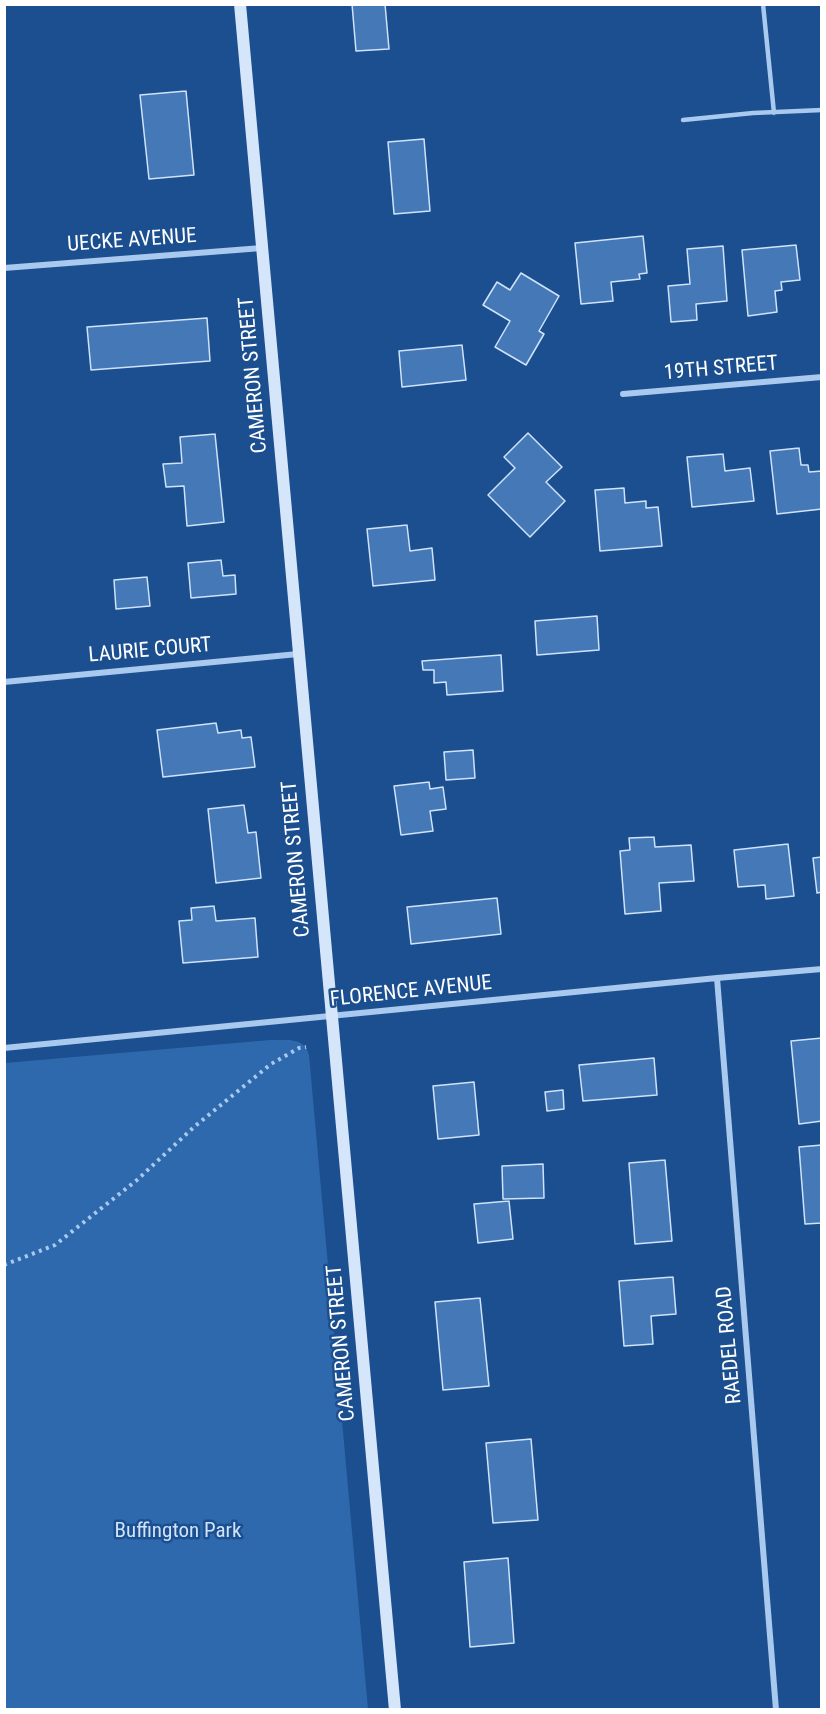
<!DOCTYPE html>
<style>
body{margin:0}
#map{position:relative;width:826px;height:1714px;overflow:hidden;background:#1b4f8f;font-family:"Roboto Condensed",sans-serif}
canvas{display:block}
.frame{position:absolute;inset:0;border:6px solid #fff;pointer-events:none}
</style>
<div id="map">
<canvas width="826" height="1714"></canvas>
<div class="frame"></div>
</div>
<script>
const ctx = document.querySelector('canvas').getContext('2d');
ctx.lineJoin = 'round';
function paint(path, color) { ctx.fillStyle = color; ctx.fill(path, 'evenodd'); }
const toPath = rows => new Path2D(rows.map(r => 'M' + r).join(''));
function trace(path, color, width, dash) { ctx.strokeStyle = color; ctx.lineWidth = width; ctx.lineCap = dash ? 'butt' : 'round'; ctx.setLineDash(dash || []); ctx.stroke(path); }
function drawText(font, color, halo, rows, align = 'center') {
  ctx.font = font + ' "Roboto Condensed",sans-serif'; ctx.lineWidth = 5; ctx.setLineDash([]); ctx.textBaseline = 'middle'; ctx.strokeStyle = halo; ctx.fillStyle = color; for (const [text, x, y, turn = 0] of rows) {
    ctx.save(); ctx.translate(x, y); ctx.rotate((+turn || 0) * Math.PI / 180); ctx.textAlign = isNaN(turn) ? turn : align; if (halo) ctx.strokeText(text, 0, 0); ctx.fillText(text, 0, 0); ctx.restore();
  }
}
paint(toPath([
 [270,1040,290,1040,299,1042,306,1047,309,1055,368,1709,5,1709,5,1063]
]), '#2e69ad');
const building = toPath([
 [352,4,385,4,389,49,356,51,352,4],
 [186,91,194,175,149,179,140,95,186,91],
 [424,139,430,211,394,214,388,142,424,139],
 [643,236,647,273,639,274,640,279,611,282,613,301,581,304,575,243,643,236],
 [796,245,800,280,781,282,782,290,775,291,777,312,748,316,742,250,796,245],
 [723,246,727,301,696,304,697,320,671,322,668,286,690,284,687,249,723,246],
 [521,273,559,296,539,331,544,334,526,365,495,347,510,321,483,305,497,282,510,290,521,273],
 [207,318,210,361,91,370,87,327,207,318],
 [462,345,466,380,402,387,399,351,462,345],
 [528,433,562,467,546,482,565,501,530,537,488,495,515,468,504,457,528,433],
 [215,434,224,522,187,526,184,486,166,487,163,464,182,463,180,437,215,434],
 [799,448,801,465,808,465,809,472,822,471,822,509,777,514,770,451,799,448],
 [723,454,725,471,750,468,754,501,692,507,687,457,723,454],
 [624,488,625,503,646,501,646,508,658,507,662,546,600,551,595,490,624,488],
 [407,525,410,551,432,548,435,580,373,586,367,529,407,525],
 [221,560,223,576,235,575,236,594,191,598,188,563,221,560],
 [147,577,150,606,116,609,114,580,147,577],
 [597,616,599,650,537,655,535,621,597,616],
 [501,655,503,691,447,695,446,682,434,683,434,670,423,670,422,661,501,655],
 [216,723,218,733,241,730,242,738,251,737,255,767,163,777,157,730,216,723],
 [473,750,475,778,446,780,444,752,473,750],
 [429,782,430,789,443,787,446,809,430,811,433,831,401,835,394,786,429,782],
 [244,805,248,833,256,832,261,878,216,883,208,809,244,805],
 [654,837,655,847,691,845,694,881,659,883,661,911,625,914,620,851,630,850,629,838,654,837],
 [788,844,794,896,766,899,765,885,738,887,734,850,788,844],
 [822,857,822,892,817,893,813,858,822,857],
 [497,898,501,934,411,944,407,907,497,898],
 [214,906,216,921,255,918,258,957,183,963,179,921,192,920,191,908,214,906],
 [822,1038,822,1121,799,1124,791,1041,822,1038],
 [654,1058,657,1095,583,1101,579,1065,654,1058],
 [474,1082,479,1135,438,1139,433,1086,474,1082],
 [563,1090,564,1109,547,1111,545,1092,563,1090],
 [822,1145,822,1223,805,1224,799,1147,822,1145],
 [665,1160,672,1241,635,1244,629,1163,665,1160],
 [543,1164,544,1198,503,1199,502,1166,543,1164],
 [509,1201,513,1239,478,1243,474,1204,509,1201],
 [673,1277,676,1314,651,1316,653,1344,624,1346,619,1281,673,1277],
 [480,1298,489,1386,443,1390,435,1302,480,1298],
 [531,1439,538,1520,493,1523,486,1443,531,1439],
 [508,1558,514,1643,470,1647,464,1562,508,1558]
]);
paint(building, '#4478b7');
trace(building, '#cfe3fa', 1.5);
trace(toPath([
 [4,1265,55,1245,137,1180,194,1127,271,1064,299,1048,306,1047]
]), '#a9c9ee', 4, [3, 4.5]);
trace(toPath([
 [763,4,774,113],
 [683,120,753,113,822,110]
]), '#a9c9ee', 4.5);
trace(toPath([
 [4,268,262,248],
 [623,394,822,377],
 [4,682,298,654],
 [717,978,776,1710],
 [4,1048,717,978,822,969]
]), '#a9c9ee', 6);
trace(toPath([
 [240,4,395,1710]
]), '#d6e6fa', 12);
drawText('21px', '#fff', '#1b4f8f', [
 ["UECKE AVENUE",132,241,-4],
 ["19TH STREET",721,369,-5],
 ["CAMERON STREET",254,375,-95],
 ["LAURIE COURT",150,651,-5],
 ["CAMERON STREET",297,859,-95],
 ["FLORENCE AVENUE",411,992,-6],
 ["CAMERON STREET",342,1343,-95],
 ["RAEDEL ROAD",730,1345,-95]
]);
drawText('21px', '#cfe3fa', '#1b4f8f', [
 ["Buffington Park",178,1532]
]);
</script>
